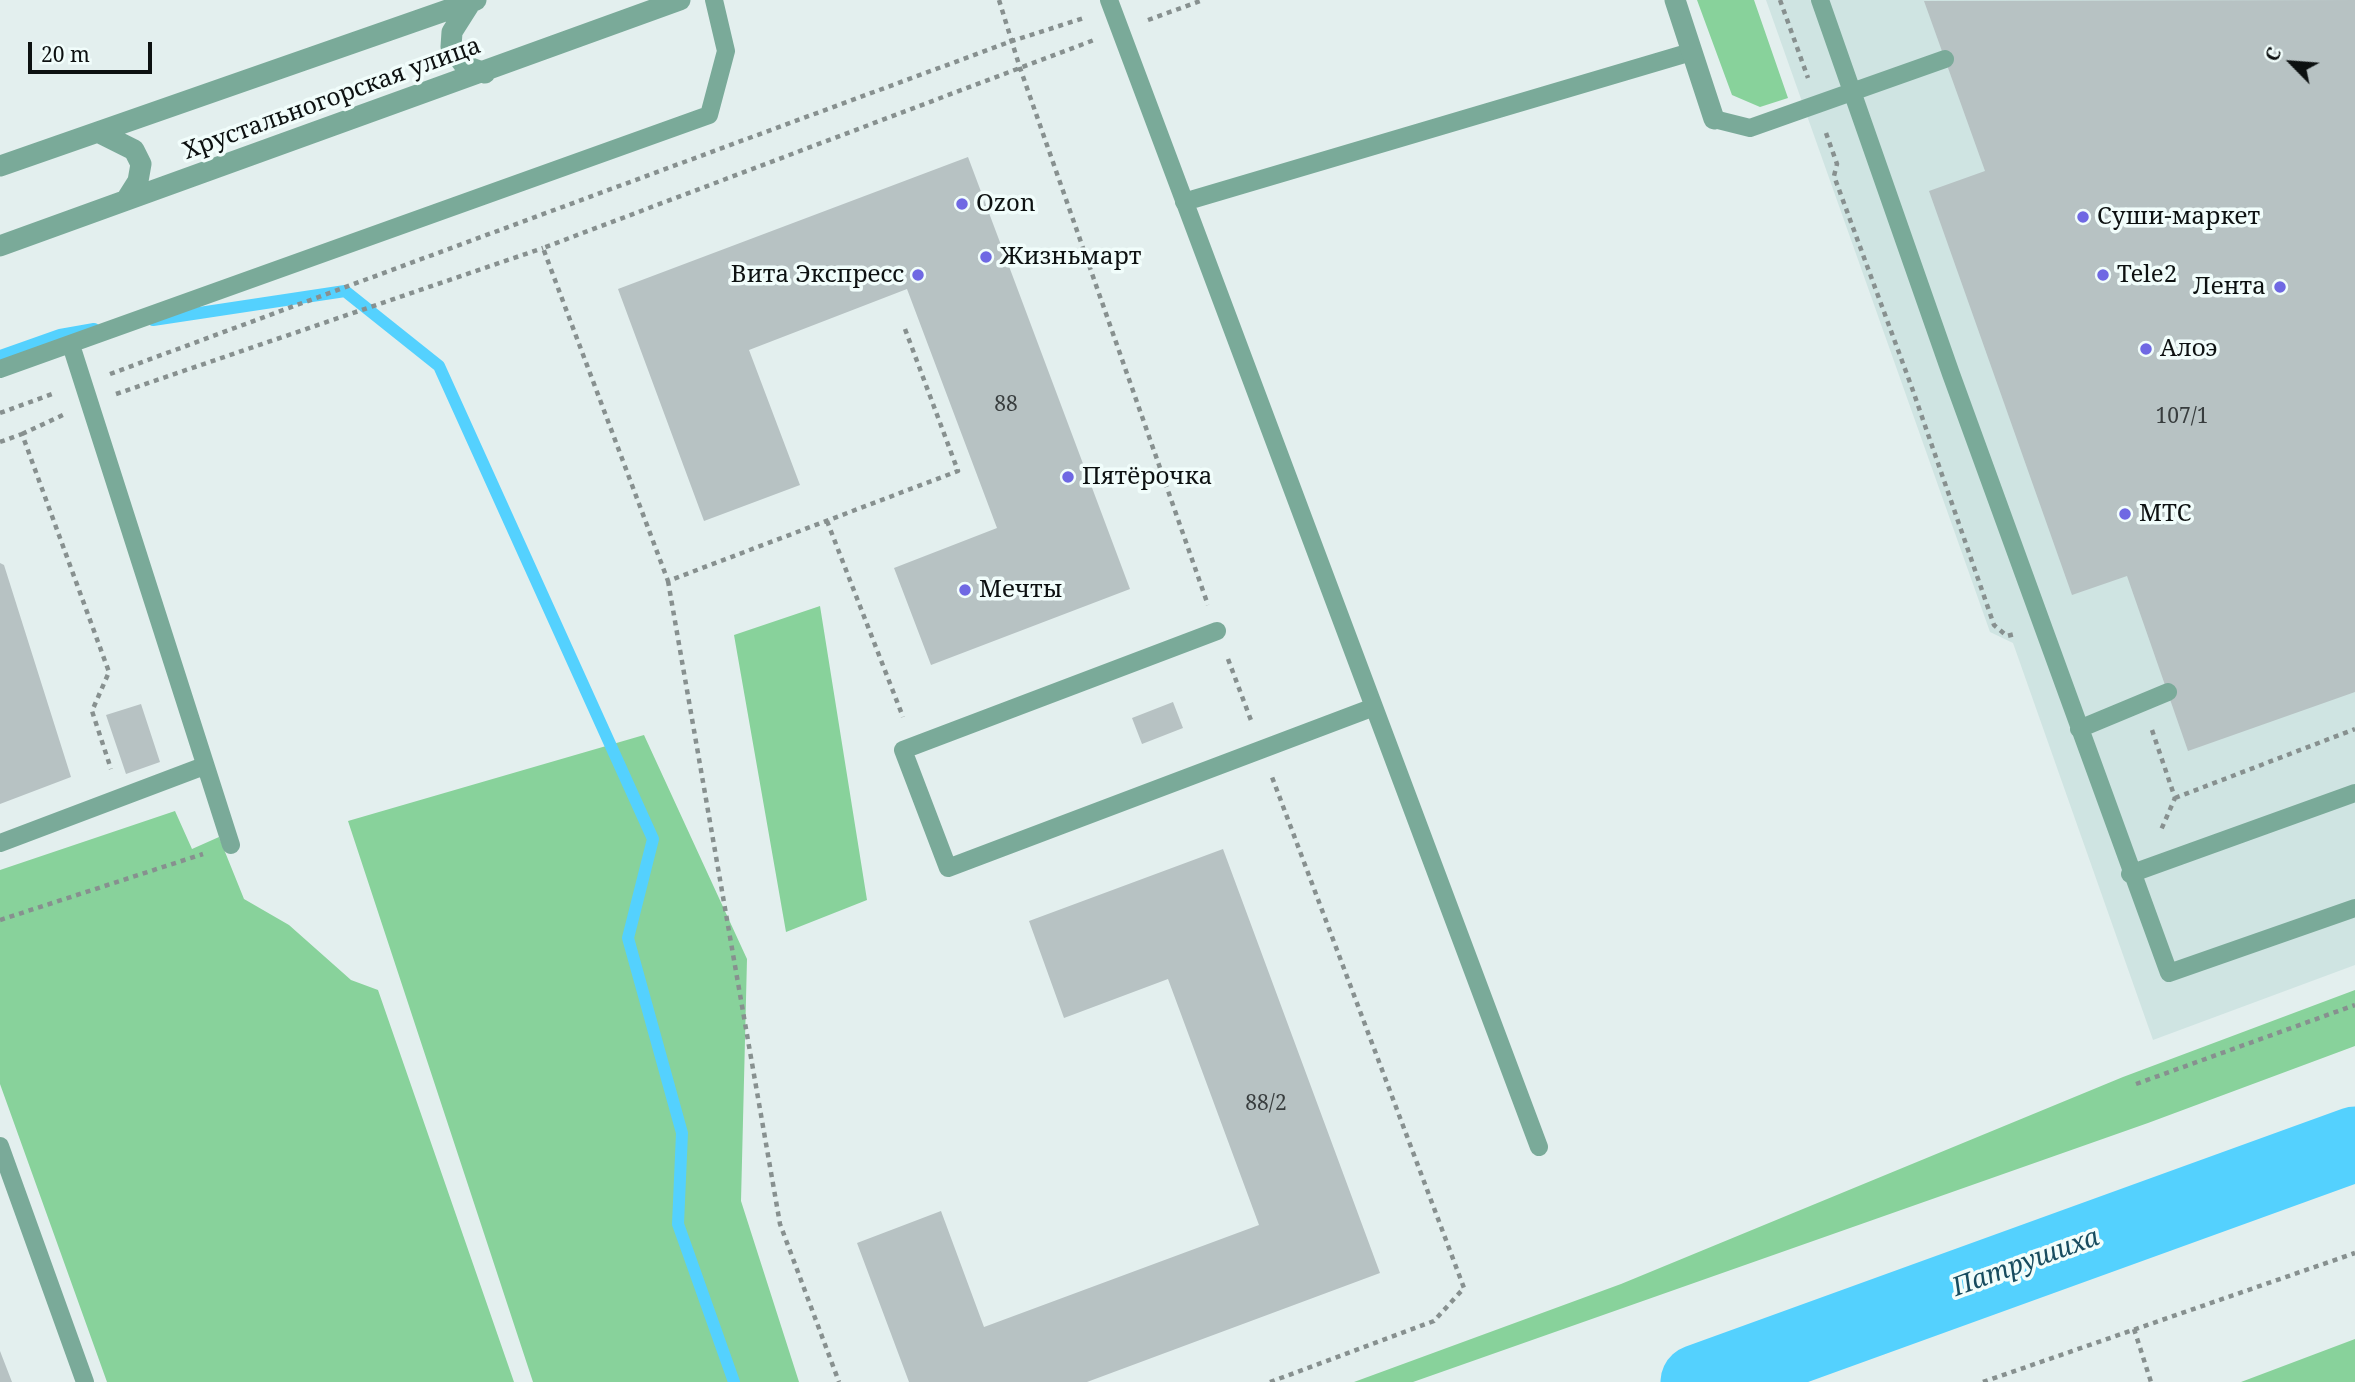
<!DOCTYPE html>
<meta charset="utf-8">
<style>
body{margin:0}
#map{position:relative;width:2355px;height:1382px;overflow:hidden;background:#e3efee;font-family:"Noto Serif",serif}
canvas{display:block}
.north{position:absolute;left:2257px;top:28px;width:70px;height:70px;-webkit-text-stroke:5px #f1fdfb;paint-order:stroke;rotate:295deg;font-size:19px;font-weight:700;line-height:28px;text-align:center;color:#0d1111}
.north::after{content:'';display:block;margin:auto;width:24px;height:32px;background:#0d1111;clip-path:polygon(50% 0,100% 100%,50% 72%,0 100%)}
.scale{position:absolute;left:28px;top:42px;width:124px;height:32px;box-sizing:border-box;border:4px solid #0d1111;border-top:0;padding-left:9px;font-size:21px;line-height:24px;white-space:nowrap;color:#0d1111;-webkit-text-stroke:5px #f1fdfb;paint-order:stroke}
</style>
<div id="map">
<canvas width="2355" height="1382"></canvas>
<div class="north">С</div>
<div class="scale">20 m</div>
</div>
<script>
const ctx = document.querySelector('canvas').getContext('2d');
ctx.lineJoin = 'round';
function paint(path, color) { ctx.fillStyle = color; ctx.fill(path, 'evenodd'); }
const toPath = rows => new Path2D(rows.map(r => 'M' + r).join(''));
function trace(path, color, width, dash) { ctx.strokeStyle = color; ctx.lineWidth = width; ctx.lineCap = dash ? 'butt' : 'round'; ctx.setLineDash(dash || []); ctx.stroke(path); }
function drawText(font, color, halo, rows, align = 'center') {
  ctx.font = font + ' "Noto Serif",serif'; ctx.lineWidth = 7; ctx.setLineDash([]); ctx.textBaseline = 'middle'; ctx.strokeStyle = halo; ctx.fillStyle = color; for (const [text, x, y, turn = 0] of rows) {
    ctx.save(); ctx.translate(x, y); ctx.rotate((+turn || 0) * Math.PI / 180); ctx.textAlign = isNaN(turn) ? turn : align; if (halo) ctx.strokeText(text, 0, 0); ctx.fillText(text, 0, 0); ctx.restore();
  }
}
paint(toPath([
 [1766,0,2355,0,2355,965,2153,1040,2013,643,1990,632]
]), '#cfe4e2');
paint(toPath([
 [1697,0,1754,0,1788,98,1760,107,1732,95],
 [820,606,867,900,786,932,734,635],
 [644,735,747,959,741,1201,799,1382,533,1382,348,821],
 [175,811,192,849,219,837,244,899,289,925,351,980,378,990,514,1382,107,1382,0,1084,0,870],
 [2355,990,2355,1046,2148,1123,1413,1382,1354,1382,1621,1284,2123,1077],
 [2355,1339,2355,1382,2241,1382]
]), '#88d29b');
trace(toPath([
 [153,320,345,291,439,366,653,839,628,938,682,1133,678,1224,734,1382],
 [0,356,60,335,94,329]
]), '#54d1fe', 12);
trace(toPath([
 [1698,1382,2355,1144]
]), '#54d1fe', 75);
paint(toPath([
 [2355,0,2355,692,2188,751,2127,576,2072,595,1929,191,1985,171,1924,1],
 [968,157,1130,589,931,665,894,568,997,528,907,289,749,350,800,485,704,521,618,289],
 [0,563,4,565,71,777,0,804],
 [1173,702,1183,728,1142,744,1132,718],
 [141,704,160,762,126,774,106,715],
 [1223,849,1380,1273,1087,1382,909,1382,857,1243,941,1211,984,1327,1259,1225,1168,979,1064,1018,1029,921],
 [0,1351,12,1382,0,1382]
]), '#b7c2c3');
trace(toPath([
 [999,0,1020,68,1208,605],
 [1780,0,1808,78],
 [1148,20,1203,0],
 [1826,133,1837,164,1834,176,1912,388,1994,625,2007,636,2015,634],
 [905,329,958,471,668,581,543,248,1094,40],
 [110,374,1012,41,1084,18],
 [116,394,543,248],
 [0,413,55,393],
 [22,434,63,415],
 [0,442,22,434,109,672,92,711,111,769],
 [827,521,903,717],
 [668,581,780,1224,839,1382],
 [1228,659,1252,723],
 [2152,730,2175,798,2161,830],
 [2175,798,2355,729],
 [0,920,203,854],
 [2136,1084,2355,1005],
 [2134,1329,2151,1382],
 [1270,1382,1434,1321,1464,1288,1272,777],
 [1983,1382,2355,1253]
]), '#87908f', 4.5, [5, 5]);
trace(toPath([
 [1109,0,1539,1147],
 [1820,0,1951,374,2169,973,2355,908],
 [1714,119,1750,128,1945,59],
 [1184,202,1691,52],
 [71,345,231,845],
 [0,369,709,115,726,51,714,0],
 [1217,631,903,750,948,868,1374,707],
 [2079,729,2168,692],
 [0,843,204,766],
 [2130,874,2355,793],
 [0,1146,85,1382]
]), '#7aaa99', 18);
trace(toPath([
 [1675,0,1714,119]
]), '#7aaa99', 21);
trace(toPath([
 [471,2,452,32,451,47,465,66,485,73],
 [98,132,134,150,141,164,138,181,126,200],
 [0,166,476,0],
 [0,246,680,0]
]), '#7aaa99', 21);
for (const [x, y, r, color] of [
 [962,204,7,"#6f68e3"],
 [2083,217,7,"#6f68e3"],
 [986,257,7,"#6f68e3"],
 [918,275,7,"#6f68e3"],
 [2103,275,7,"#6f68e3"],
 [2280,287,7,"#6f68e3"],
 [2146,349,7,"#6f68e3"],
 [1068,477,7,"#6f68e3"],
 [2125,514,7,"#6f68e3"],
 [965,590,7,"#6f68e3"]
]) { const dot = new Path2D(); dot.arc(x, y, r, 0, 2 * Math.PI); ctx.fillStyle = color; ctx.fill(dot); trace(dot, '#f1fdfb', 2.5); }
drawText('21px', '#383d3e', null, [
 ["88",1006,405],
 ["107/1",2182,417],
 ["88/2",1266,1104]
]);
drawText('24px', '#0d1111', '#f1fdfb', [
 ["Хрустальногорская улица",332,99,-20]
]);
drawText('24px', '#0d1111', '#f1fdfb', [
 ["Ozon",976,204],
 ["Суши-маркет",2097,217],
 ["Жизньмарт",1000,257],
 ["Вита Экспресс",904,275,"right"],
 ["Tele2",2117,275],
 ["Лента",2266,287,"right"],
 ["Алоэ",2160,349],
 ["Пятёрочка",1082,477],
 ["МТС",2139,514],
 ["Мечты",979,590]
], 'left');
drawText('italic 26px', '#184c5f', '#f1fdfb', [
 ["Патрушиха",2026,1263,-20]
]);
</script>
